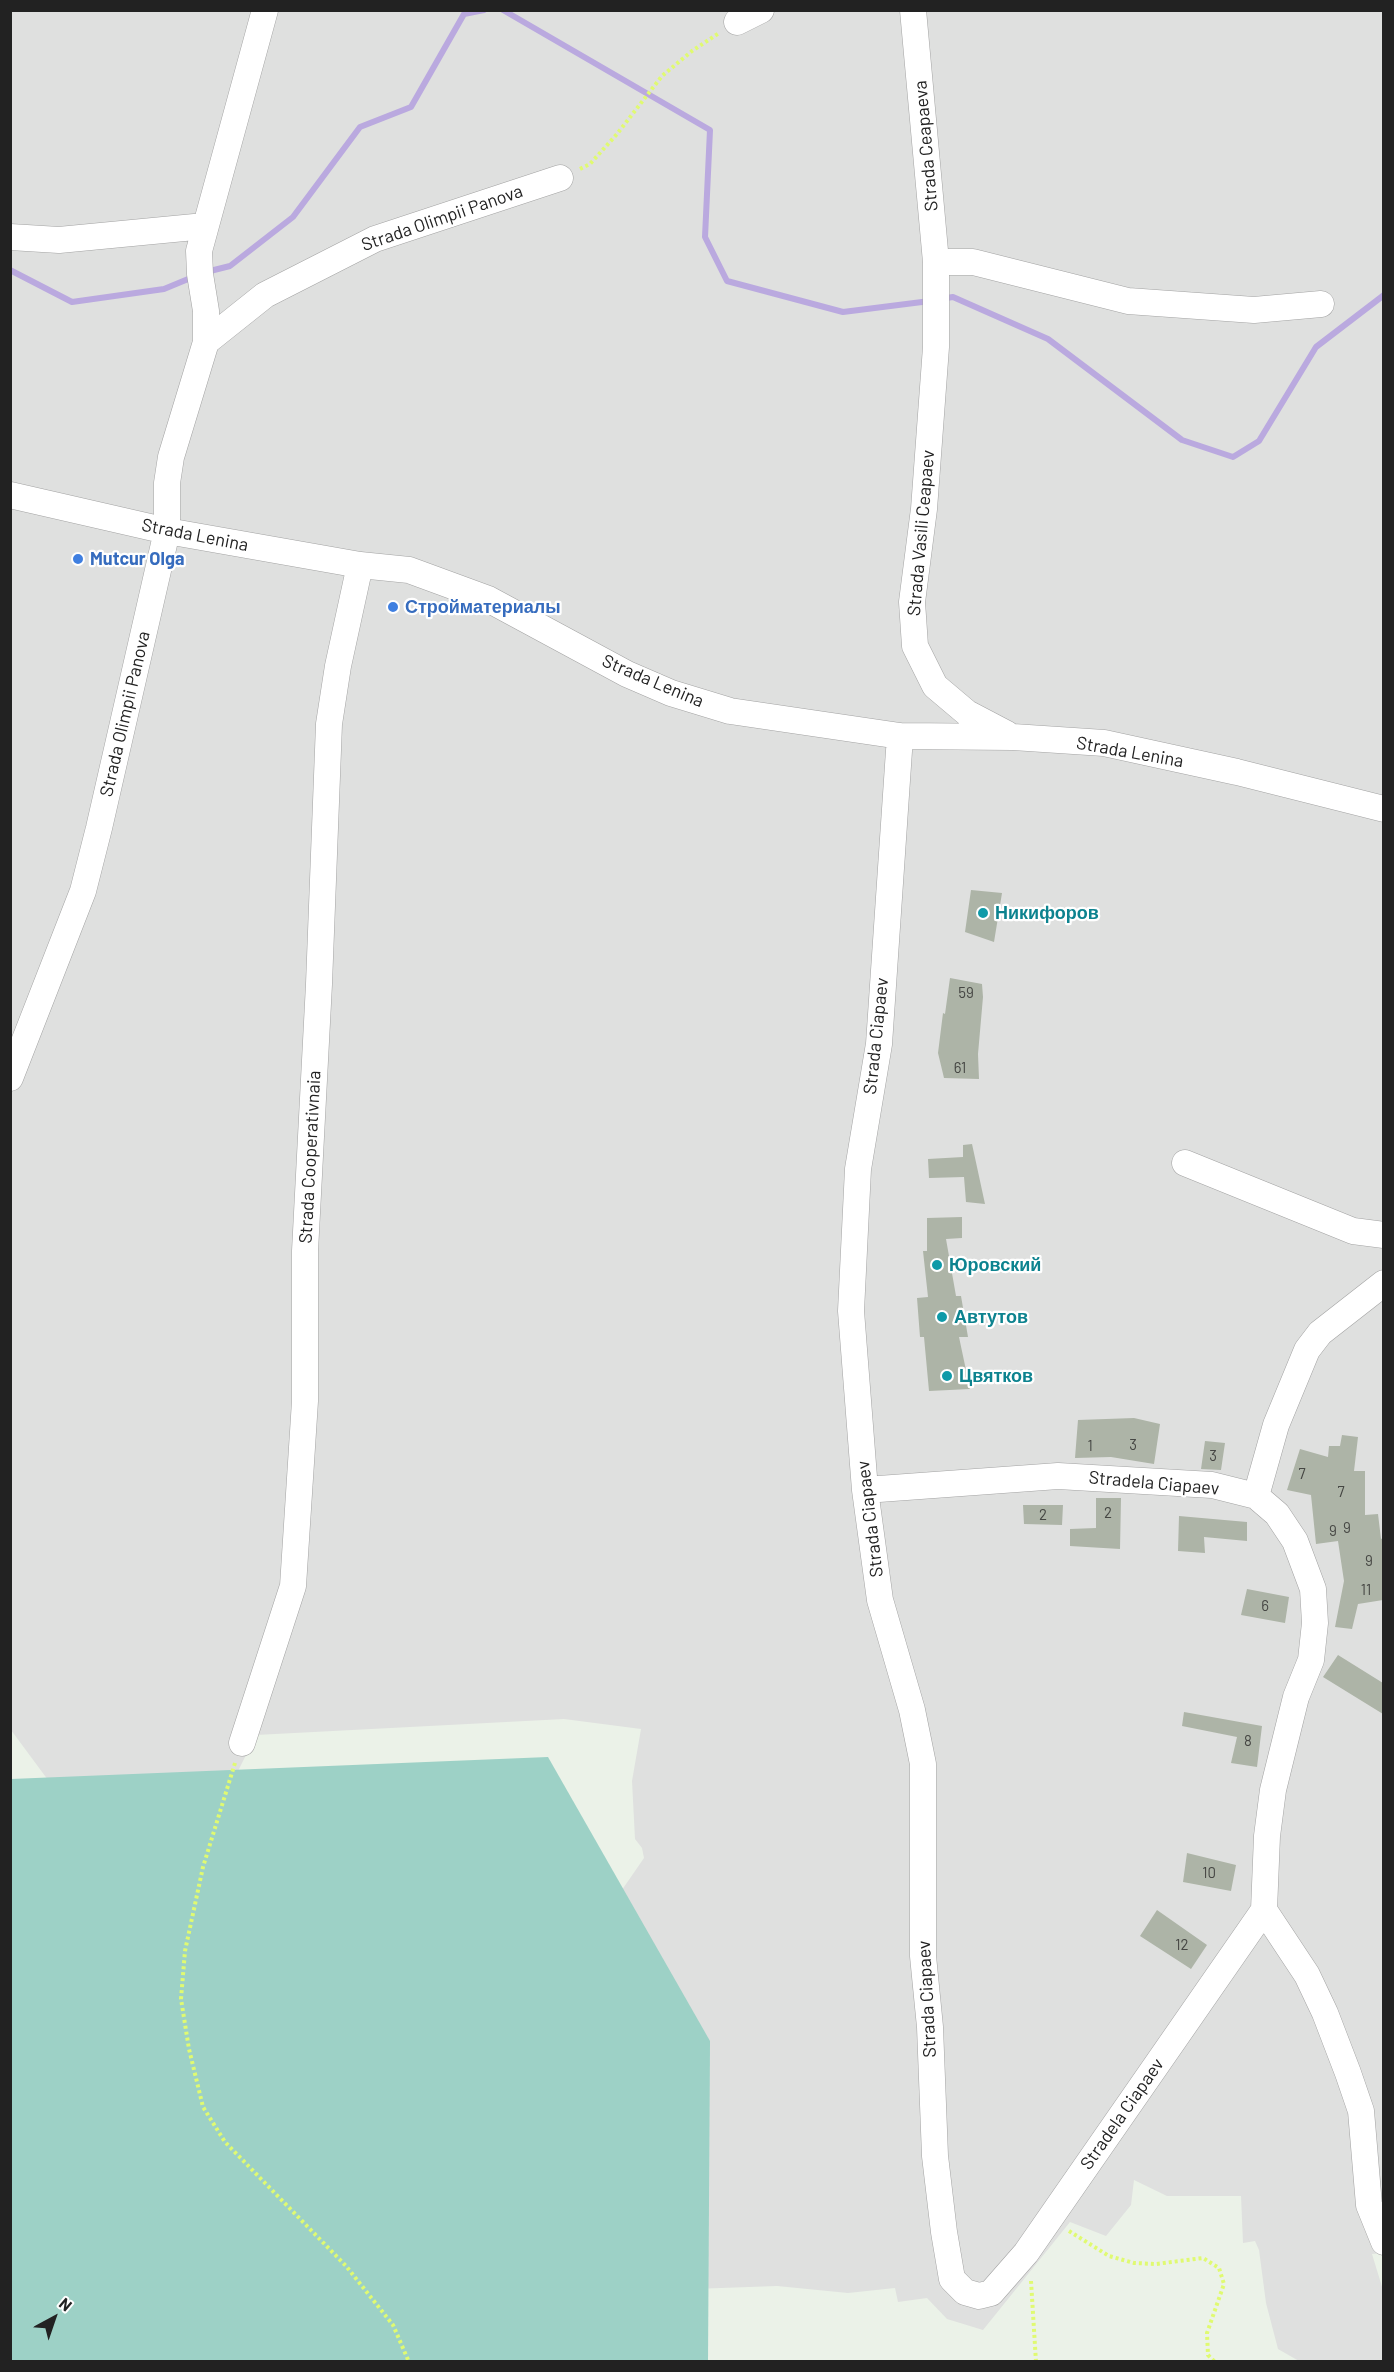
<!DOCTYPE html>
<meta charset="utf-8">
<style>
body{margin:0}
#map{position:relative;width:1394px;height:2372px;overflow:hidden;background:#ebf2e8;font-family:Barlow,sans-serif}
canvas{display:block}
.frame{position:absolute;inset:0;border:12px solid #222;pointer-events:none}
.north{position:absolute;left:24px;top:2288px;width:60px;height:60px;-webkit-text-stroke:4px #fff;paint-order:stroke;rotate:40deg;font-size:16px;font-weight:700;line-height:24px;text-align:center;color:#222}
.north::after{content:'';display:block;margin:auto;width:21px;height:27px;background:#222;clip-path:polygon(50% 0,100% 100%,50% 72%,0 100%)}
</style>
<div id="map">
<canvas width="1394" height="2372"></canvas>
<div class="frame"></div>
<div class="north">N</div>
</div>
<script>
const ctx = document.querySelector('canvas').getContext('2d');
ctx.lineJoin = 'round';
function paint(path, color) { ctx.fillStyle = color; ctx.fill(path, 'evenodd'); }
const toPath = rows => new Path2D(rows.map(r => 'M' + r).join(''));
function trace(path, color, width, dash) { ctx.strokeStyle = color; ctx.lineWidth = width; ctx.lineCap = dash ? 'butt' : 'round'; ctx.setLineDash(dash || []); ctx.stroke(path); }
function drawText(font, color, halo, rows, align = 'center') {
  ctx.font = font + ' Barlow,sans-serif'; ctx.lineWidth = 4.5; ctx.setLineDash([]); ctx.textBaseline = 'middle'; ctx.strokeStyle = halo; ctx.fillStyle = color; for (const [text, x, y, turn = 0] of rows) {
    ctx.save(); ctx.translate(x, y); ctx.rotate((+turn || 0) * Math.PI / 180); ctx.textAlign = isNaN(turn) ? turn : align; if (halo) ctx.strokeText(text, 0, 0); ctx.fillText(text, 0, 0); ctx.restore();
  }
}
paint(toPath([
 [10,11,1383,11,1384,2253,1372,2254,1383,2290,1383,2361,1299,2361,1278,2349,1266,2303,1259,2250,1255,2241,1243,2243,1241,2196,1167,2196,1134,2180,1131,2205,1106,2236,1070,2222,983,2330,947,2319,927,2298,898,2302,895,2288,848,2293,777,2286,693,2289,615,1900,644,1858,642,1848,635,1839,632,1781,641,1729,564,1719,256,1735,230,1787,65,1803,11,1730]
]), '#dfe0df');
paint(toPath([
 [548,1757,710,2041,708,2361,11,2361,11,1779]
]), '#9dd1c6');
trace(toPath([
 [503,10,710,130,705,237,727,281,843,312,930,301],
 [10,270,72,302,164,289,193,277],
 [206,272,230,266,293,217,360,127,411,107,464,14,484,10],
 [940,299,953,297,1048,339,1182,440,1233,457,1259,441,1316,347,1384,295]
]), '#baa9df', 6);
paint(toPath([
 [971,890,1002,893,994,942,965,932],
 [950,978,982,984,983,997,978,1054,979,1079,944,1078,938,1053,943,1013,945,1014],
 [972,1144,977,1167,985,1204,966,1202,964,1177,929,1178,928,1159,963,1157,963,1145],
 [962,1217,962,1238,946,1239,956,1296,961,1296,968,1337,959,1337,970,1389,929,1391,924,1337,920,1337,917,1298,928,1297,923,1251,927,1251,927,1218],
 [1134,1418,1160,1424,1154,1464,1111,1457,1075,1458,1078,1420],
 [1342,1435,1358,1437,1354,1471,1365,1471,1365,1515,1378,1514,1381,1539,1383,1538,1383,1600,1358,1604,1352,1629,1335,1627,1344,1581,1338,1541,1316,1544,1311,1495,1287,1490,1300,1449,1328,1457,1329,1446,1340,1446],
 [1205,1441,1225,1443,1221,1470,1201,1469],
 [1096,1498,1121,1498,1120,1549,1070,1546,1070,1529,1096,1528],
 [1023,1505,1063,1505,1062,1525,1024,1524],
 [1179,1516,1247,1522,1247,1541,1204,1537,1205,1553,1178,1551],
 [1247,1589,1289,1597,1285,1623,1241,1615],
 [1338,1655,1383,1683,1383,1714,1323,1677],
 [1184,1712,1262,1726,1257,1767,1231,1763,1237,1737,1182,1726],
 [1187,1853,1236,1865,1231,1891,1183,1882],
 [1157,1910,1207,1945,1191,1969,1140,1936]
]), '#adb4a7');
const minor = toPath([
 [913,10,936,262,936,347,924,509,912,602,915,646,935,686,967,713,1007,734],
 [737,22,761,10],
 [10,237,59,240,205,226],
 [936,262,973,262,1128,301,1254,310,1321,304],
 [206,342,265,295,375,239,560,178],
 [10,495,167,531,360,565,409,570,488,599,627,674,671,693,730,711,900,736,1013,737,1104,743,1237,772,1384,809],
 [10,1078,83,891,99,828,167,531,167,483,171,457,206,342,206,311,200,274,199,251,265,10],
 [1185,1163,1353,1231,1384,1235],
 [865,1490,1058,1476,1212,1485,1256,1496,1277,1514,1295,1541,1313,1589,1315,1623,1311,1660,1296,1697,1273,1790,1267,1836,1264,1910,1026,2253,991,2293,979,2296,965,2292,952,2279,944,2232,935,2156,930,2027,923,1956,923,1764,912,1710,880,1600,865,1490,851,1311,858,1169,879,1044,900,736],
 [1256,1496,1276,1425,1307,1350,1320,1333,1384,1283],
 [242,1743,293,1586,305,1401,305,1251,319,984,329,724,338,666,360,565],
 [1264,1910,1307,1975,1325,2013,1348,2073,1361,2111,1369,2205,1384,2242]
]);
trace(minor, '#a3a3a3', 27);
trace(toPath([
 [580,169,590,164,617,134,662,76,692,51,719,33],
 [235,1763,203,1867,185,1951,181,1999,189,2049,203,2107,225,2142,346,2266,393,2325,409,2362],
 [1069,2231,1109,2256,1134,2263,1156,2264,1203,2258,1219,2268,1224,2284,1207,2333,1208,2355,1215,2362],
 [1031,2281,1036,2362]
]), '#e0fa71', 4, [3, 3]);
trace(minor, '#fff', 26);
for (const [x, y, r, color] of [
 [78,559,6,"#3f7fe0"],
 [393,607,6,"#3f7fe0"],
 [983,913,6,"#0f9aa8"],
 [937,1265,6,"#0f9aa8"],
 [942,1317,6,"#0f9aa8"],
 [947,1376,6,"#0f9aa8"]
]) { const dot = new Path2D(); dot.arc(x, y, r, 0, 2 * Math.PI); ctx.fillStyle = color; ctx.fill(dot); trace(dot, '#fff', 2); }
drawText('15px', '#454643', null, [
 ["59",966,993],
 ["61",960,1068],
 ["3",1133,1445],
 ["1",1090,1446],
 ["3",1213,1456],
 ["7",1302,1474],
 ["7",1341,1492],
 ["2",1108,1513],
 ["2",1043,1515],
 ["9",1347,1528],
 ["9",1333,1531],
 ["9",1369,1561],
 ["11",1366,1590],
 ["6",1265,1606],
 ["8",1248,1741],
 ["10",1209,1873],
 ["12",1182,1945]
]);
drawText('18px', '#222', '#fff', [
 ["Strada Ceapaeva",926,146,-95],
 ["Strada Olimpii Panova",442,218,-19],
 ["Strada Vasili Ceapaev",921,533,-85],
 ["Strada Lenina",195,535,11],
 ["Strada Lenina",653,681,23],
 ["Strada Olimpii Panova",125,714,-77],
 ["Strada Lenina",1130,752,10],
 ["Strada Ciapaev",876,1036,-84],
 ["Strada Cooperativnaia",310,1157,-87],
 ["Stradela Ciapaev",1154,1483,5],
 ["Strada Ciapaev",870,1519,-97],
 ["Strada Ciapaev",927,1999,-93],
 ["Stradela Ciapaev",1122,2114,-55]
]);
drawText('bold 18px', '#366cbe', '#fff', [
 ["Mutcur Olga",90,559],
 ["Стройматериалы",405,607]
], 'left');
drawText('bold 18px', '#0d838f', '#fff', [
 ["Никифоров",995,913],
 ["Юровский",949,1265],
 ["Автутов",954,1317],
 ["Цвятков",959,1376]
], 'left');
</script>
